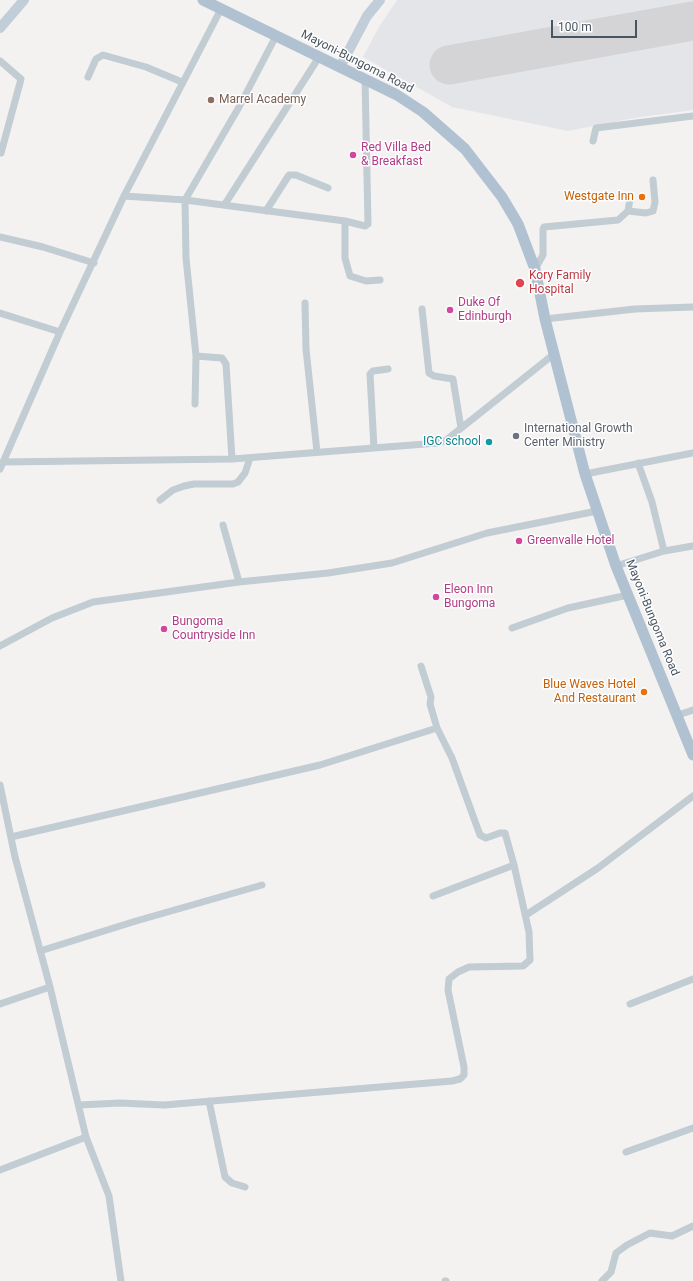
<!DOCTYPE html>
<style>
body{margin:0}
#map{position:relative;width:693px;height:1281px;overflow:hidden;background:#f4f1f1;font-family:Roboto,sans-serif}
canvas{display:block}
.scale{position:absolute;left:551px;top:20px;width:86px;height:18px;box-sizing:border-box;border:2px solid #485560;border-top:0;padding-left:5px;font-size:12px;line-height:14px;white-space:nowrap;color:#485560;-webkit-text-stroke:3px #fff;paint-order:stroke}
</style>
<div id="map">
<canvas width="693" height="1281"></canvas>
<div class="scale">100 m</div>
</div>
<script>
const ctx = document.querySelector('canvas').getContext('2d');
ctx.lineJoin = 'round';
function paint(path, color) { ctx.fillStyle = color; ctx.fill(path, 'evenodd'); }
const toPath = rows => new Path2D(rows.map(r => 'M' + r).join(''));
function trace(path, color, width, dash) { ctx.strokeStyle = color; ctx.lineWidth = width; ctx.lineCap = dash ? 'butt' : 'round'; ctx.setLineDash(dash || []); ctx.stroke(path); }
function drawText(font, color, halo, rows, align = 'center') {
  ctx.font = font + ' Roboto,sans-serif'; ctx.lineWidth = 3; ctx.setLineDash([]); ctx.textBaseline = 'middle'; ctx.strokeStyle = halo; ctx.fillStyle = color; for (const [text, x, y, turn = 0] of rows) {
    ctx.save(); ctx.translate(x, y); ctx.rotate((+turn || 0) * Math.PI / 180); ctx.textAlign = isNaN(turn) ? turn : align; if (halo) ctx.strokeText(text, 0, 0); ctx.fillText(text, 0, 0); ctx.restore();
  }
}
paint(toPath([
 [397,0,693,0,693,110,634,118,568,131,452,107,363,57,379,27]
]), '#e3e5e9');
trace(toPath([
 [449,65,693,21]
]), '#d4d4d6', 39);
trace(toPath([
 [0,61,21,79,1,153],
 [88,77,96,59,103,55,146,67,182,82],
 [593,141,596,128,693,116],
 [124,196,185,200,345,221,365,226,368,224,365,79],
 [225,204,319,57],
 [266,211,289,175,296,175,328,188],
 [628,211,646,213,653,211,655,202,653,180],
 [345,221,345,258,350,276,366,281,380,280],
 [0,237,43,247,94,263],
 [535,269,543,255,543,229,544,227,618,220,628,211,630,199],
 [305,303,306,349,317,452],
 [422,309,429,373,434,376,453,379,461,428],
 [0,313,60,332],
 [545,319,635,309,693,307],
 [196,356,222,358,226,364,232,459],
 [195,404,196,356,186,258,185,200,239,107,276,36],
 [374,448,370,374,373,371,388,369],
 [3,462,232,459,438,443,445,441,554,354],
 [638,463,652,502,664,551],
 [0,469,60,332,124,196,221,9],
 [585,474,693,453],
 [160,500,173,490,184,486,194,484,233,484,238,482,245,473,250,458],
 [223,525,239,582],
 [616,566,664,551,693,546],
 [512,628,568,608,628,595],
 [0,646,52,618,93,602,239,582,328,573,392,563,487,533,597,511],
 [421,666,431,697,430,704,437,728,452,758,480,835,486,838,500,833,505,833,514,865,433,896],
 [678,715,693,710],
 [0,785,15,857,50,987,86,1137,109,1196,121,1281],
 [11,837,320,765,437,728],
 [526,915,598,868,693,796],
 [40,951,136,921,262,885],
 [0,1004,50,987],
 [630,1004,693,979],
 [209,1101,225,1177,232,1183,245,1187],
 [79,1105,120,1103,164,1105,452,1081,460,1079,464,1075,464,1067,448,990,449,979,458,972,469,967,523,966,530,960,529,932,514,865],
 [626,1152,693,1128],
 [0,1170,86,1137],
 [445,1281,446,1281],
 [602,1281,611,1272,616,1253,627,1245,650,1233,672,1236,693,1226]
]), '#c1ccd3', 7);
trace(toPath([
 [0,28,24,0],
 [340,67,367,16,380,0]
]), '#c1cdd8', 10);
trace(toPath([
 [203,0,397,95,423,112,465,149,502,197,518,224,535,269,545,319,585,474,616,566,693,755]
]), '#b0c1d1', 11);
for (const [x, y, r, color] of [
 [211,100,4,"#8d6e63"],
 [353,155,4,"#d1479c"],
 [642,197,4,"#e8710a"],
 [520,283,5,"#e0444e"],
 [450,310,4,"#d1479c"],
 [516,436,4,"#6b7280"],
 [489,442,4,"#0f9aa8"],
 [519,541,4,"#d1479c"],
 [436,597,4,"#d1479c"],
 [164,629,4,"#d1479c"],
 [644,692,4,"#e8710a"]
]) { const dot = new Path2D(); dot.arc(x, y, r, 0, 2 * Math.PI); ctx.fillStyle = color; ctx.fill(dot); trace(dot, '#fff', 1.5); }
drawText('12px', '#485560', '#fff', [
 ["Mayoni-Bungoma Road",357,62,27],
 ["Mayoni-Bungoma Road",652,618,68]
]);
drawText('12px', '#785e54', '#fff', [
 ["Marrel Academy",219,100]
], 'left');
drawText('12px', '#b23c85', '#fff', [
 ["Red Villa Bed",361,148],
 ["& Breakfast",361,162],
 ["Duke Of",458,303],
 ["Edinburgh",458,317],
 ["Greenvalle Hotel",527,541],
 ["Eleon Inn",444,590],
 ["Bungoma",444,604],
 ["Bungoma",172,622],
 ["Countryside Inn",172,636]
], 'left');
drawText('12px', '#c56008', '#fff', [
 ["Westgate Inn",634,197],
 ["Blue Waves Hotel",636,685],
 ["And Restaurant",636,699]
], 'right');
drawText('12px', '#be3a42', '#fff', [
 ["Kory Family",529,276],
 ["Hospital",529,290]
], 'left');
drawText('12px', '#5b616d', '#fff', [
 ["International Growth",524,429],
 ["Center Ministry",524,443]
], 'left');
drawText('12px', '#0d838f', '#fff', [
 ["IGC school",481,442]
], 'right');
</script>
